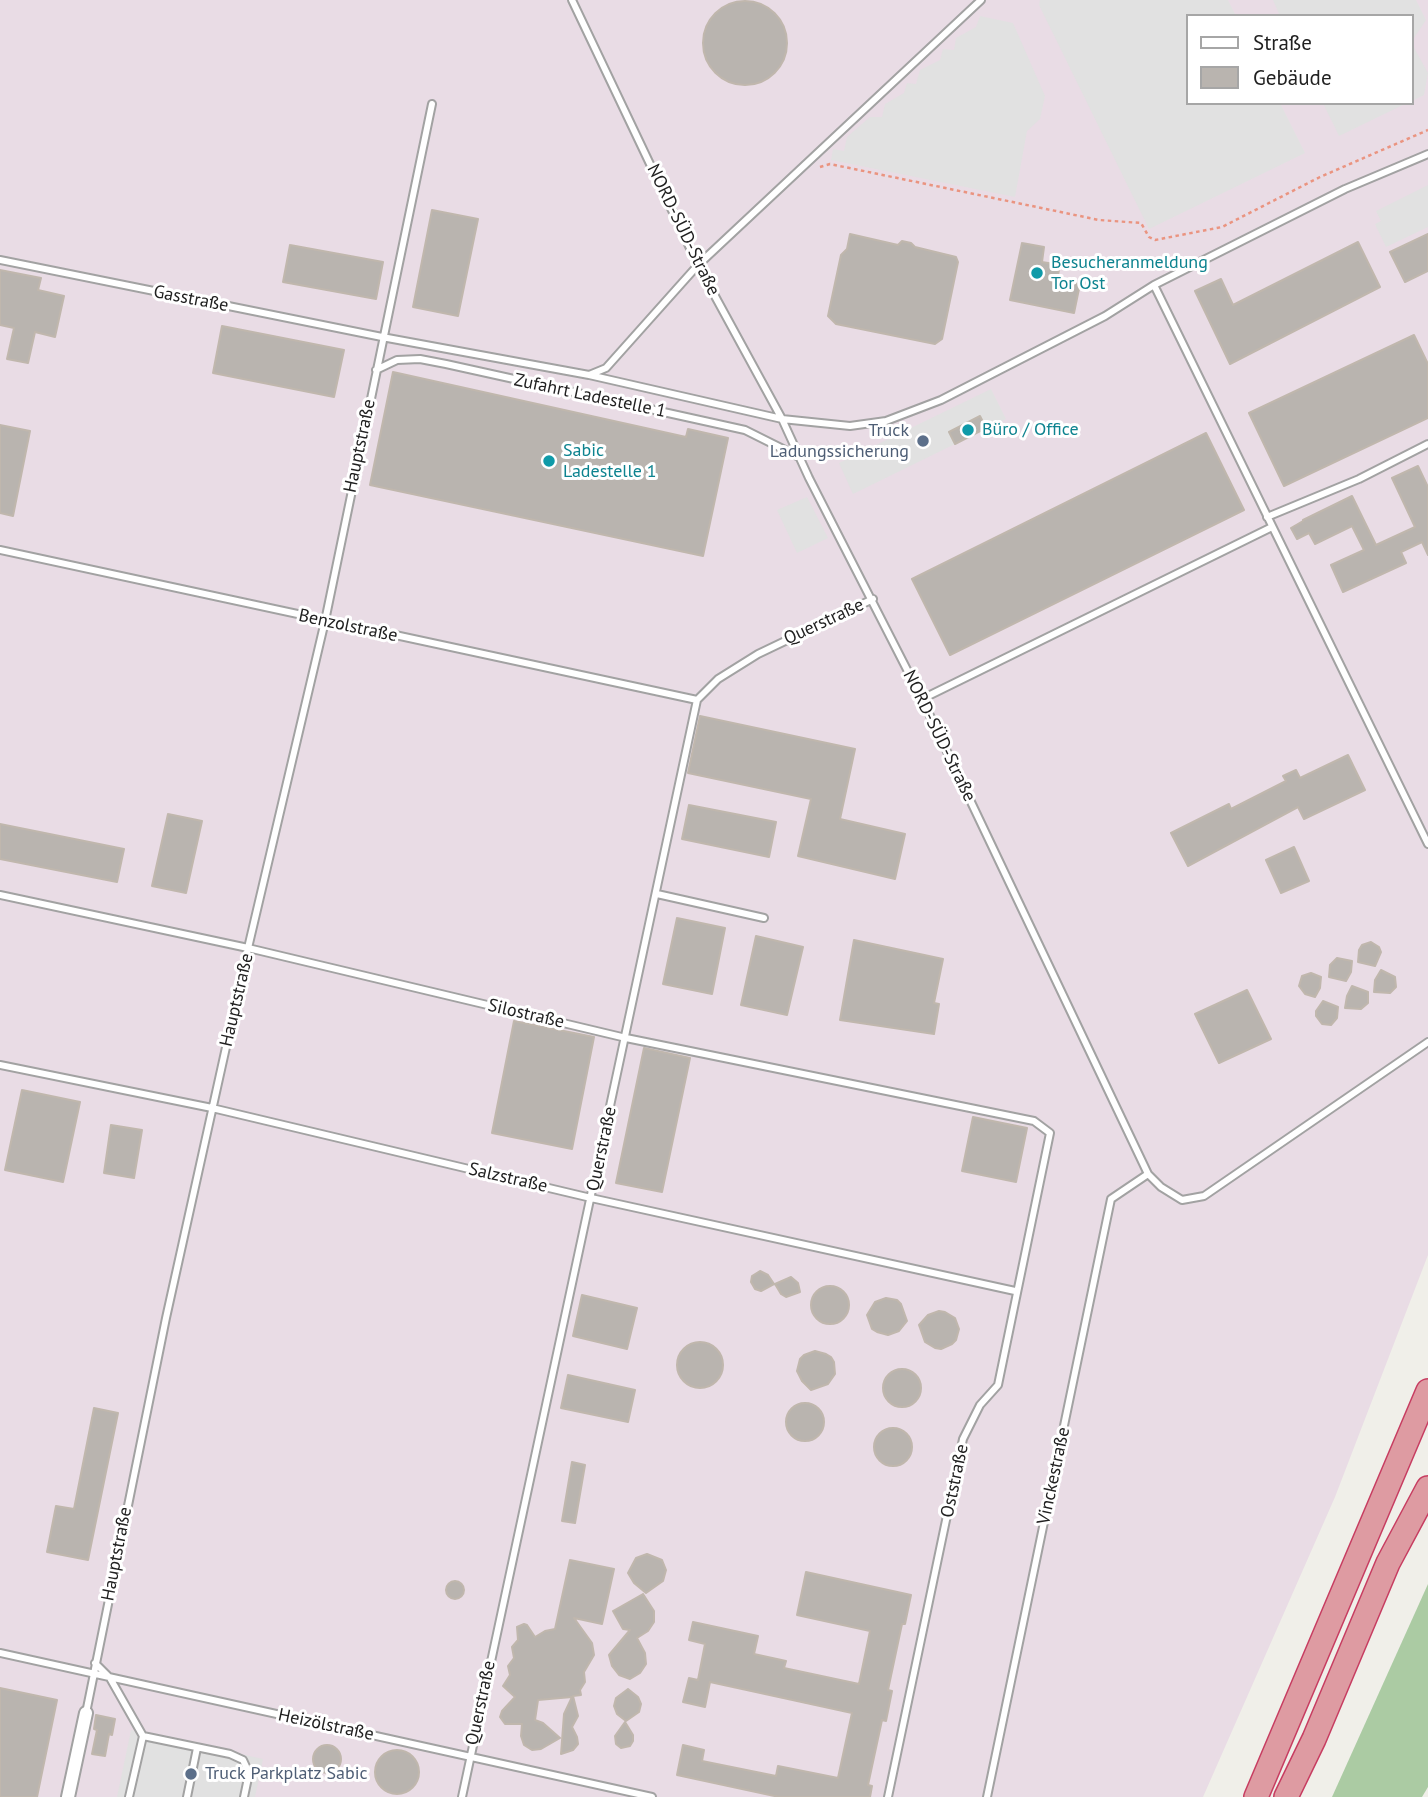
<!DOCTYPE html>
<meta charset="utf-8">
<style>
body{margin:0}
#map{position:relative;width:1428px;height:1797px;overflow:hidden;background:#f0efe9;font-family:"PT Sans",sans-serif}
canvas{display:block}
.legend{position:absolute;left:1186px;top:14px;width:228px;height:91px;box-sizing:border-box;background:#fff;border:2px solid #a6a6a6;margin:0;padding:9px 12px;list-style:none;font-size:21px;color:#212121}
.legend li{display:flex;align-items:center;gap:14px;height:35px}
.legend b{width:35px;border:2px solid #a6a6a6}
</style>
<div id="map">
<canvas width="1428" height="1797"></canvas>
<ul class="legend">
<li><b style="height:9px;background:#fff"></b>Straße</li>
<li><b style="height:19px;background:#b9b4af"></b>Gebäude</li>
</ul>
</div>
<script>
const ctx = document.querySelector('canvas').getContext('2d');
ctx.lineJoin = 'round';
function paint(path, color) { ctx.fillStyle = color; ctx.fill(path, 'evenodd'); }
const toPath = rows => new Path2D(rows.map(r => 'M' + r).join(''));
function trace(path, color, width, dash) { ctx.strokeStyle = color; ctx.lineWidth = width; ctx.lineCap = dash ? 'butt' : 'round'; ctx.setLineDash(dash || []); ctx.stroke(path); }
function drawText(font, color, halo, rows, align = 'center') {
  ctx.font = font + ' "PT Sans",sans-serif'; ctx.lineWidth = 6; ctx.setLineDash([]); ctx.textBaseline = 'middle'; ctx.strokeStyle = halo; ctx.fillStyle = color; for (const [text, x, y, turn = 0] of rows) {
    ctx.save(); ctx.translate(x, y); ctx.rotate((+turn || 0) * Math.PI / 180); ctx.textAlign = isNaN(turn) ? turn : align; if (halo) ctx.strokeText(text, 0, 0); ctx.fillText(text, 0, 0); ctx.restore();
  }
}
paint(toPath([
 [0,0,1428,0,1428,1255,1335,1497,1203,1797,0,1797],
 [1188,16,1412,16,1412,103,1188,103]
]), '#e9dce5');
paint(toPath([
 [1428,1584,1428,1787,1422,1797,1332,1797]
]), '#abcba3');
paint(toPath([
 [1040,0,1228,0,1236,16,1188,16,1188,103,1280,103,1305,153,1149,229,1039,5],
 [1273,0,1416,0,1426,20,1412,41,1412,16,1280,16],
 [980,16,1013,23,1045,96,1040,119,1027,131,1015,197,831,160,833,149,844,151,847,137,870,117,882,117,885,104,904,93,907,83,916,84,920,70,940,60,943,49,954,50,956,38,976,27],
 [1412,44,1428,73,1424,95,1412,101],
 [1323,103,1407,103,1339,136],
 [1428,185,1428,227,1386,247,1375,224,1381,221,1376,211],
 [991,389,1006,419,853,494,839,463],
 [807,497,828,538,797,553,777,510],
 [131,1730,263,1759,255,1797,117,1797]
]), '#e1e1e1');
const building = toPath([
 '703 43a42 42 0 1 1 84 0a42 42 0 1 1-84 0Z',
 [432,210,478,219,458,316,413,307,432,210],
 [850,234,898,245,902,241,911,243,915,247,956,257,958,262,942,339,935,344,836,324,828,316,841,255,847,249,850,234],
 [1428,234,1428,271,1405,282,1390,252,1428,234],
 [1358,242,1380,287,1230,364,1195,291,1221,279,1233,305,1358,242],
 [1022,243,1044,247,1042,262,1060,265,1057,280,1080,284,1074,313,1010,300,1022,243],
 [290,245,383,262,376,299,283,282,290,245],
 [0,270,41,278,38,290,64,296,55,337,35,332,28,363,7,359,14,328,0,325,0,270],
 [222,326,344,350,334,397,213,373,222,326],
 [1414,335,1428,364,1428,418,1284,486,1249,413,1414,335],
 [393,372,686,437,688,429,728,438,703,556,370,485,393,372],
 [980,416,986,428,955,444,949,432,980,416],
 [0,425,30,431,13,516,0,513,0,425],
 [1206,433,1244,510,950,655,912,579,1206,433],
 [1418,466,1428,487,1428,555,1422,542,1401,552,1406,563,1343,592,1331,565,1364,550,1352,526,1315,544,1309,533,1297,539,1291,528,1303,521,1303,520,1352,496,1376,545,1415,527,1392,478,1418,466],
 [700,716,855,749,840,819,905,834,895,879,798,856,811,799,688,773,700,716],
 [1348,755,1365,790,1304,819,1298,807,1188,866,1171,833,1229,804,1231,809,1286,781,1283,776,1296,770,1300,778,1348,755],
 [689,805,776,822,769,857,682,839,689,805],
 [168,814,202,821,186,893,152,886,168,814],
 [0,824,124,849,117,882,0,859,0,824],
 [1294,847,1309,881,1281,893,1266,860,1294,847],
 [677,918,725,928,712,994,663,984,677,918],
 [756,936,803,947,787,1015,741,1005,756,936],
 [854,940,943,959,934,1003,939,1004,934,1034,840,1020,854,940],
 [1371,942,1379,947,1381,952,1375,966,1358,962,1359,950,1362,945,1371,942],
 [1337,958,1352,961,1351,972,1346,981,1329,977,1330,965,1337,958],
 [1381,970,1395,977,1396,987,1390,993,1374,992,1375,980,1381,970],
 [1311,973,1321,977,1320,988,1315,997,1305,994,1299,986,1302,976,1311,973],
 [1352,986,1368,992,1368,1003,1361,1009,1345,1008,1347,996,1352,986],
 [1247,990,1271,1039,1219,1063,1195,1014,1247,990],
 [1323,1001,1338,1007,1337,1018,1331,1025,1322,1024,1316,1016,1316,1011,1323,1001],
 [514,1021,594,1037,572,1149,492,1133,514,1021],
 [644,1048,690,1058,662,1192,616,1183,644,1048],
 [22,1090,80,1102,63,1182,5,1170,22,1090],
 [973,1117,1027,1128,1016,1182,962,1171,973,1117],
 [111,1125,142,1130,134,1178,104,1173,111,1125],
 [760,1271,768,1275,774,1284,761,1291,755,1289,751,1282,752,1276,760,1271],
 [791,1277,798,1283,800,1292,786,1297,781,1294,775,1284,791,1277],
 '811 1305a19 19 0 1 1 38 0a19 19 0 1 1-38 0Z',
 [582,1295,637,1308,627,1349,573,1336,582,1295],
 [886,1298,897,1300,901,1304,907,1321,899,1331,888,1335,877,1332,872,1329,867,1315,875,1302,886,1298],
 [939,1311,945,1312,955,1318,959,1329,956,1340,952,1344,941,1349,935,1348,925,1342,919,1325,928,1315,939,1311],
 '677 1365a23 23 0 1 1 46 0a23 23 0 1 1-46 0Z',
 [815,1351,826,1354,831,1357,834,1362,835,1374,828,1384,811,1390,802,1381,797,1371,800,1359,804,1355,815,1351],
 '883 1388a19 19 0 1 1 38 0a19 19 0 1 1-38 0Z',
 [568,1375,635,1390,628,1422,561,1408,568,1375],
 '786 1422a19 19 0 1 1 38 0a19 19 0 1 1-38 0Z',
 [94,1408,118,1413,88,1560,47,1552,56,1506,74,1509,94,1408],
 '874 1447a19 19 0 1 1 38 0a19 19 0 1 1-38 0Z',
 [572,1462,585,1465,575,1523,562,1521,572,1462],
 [647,1554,662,1560,666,1570,663,1581,646,1593,634,1583,628,1573,636,1558,647,1554],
 [570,1560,614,1569,602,1624,574,1618,592,1643,594,1655,584,1672,585,1682,580,1690,581,1695,573,1696,578,1716,572,1727,577,1737,578,1744,573,1750,561,1754,564,1714,572,1697,538,1700,535,1720,543,1723,560,1738,541,1749,532,1750,524,1745,521,1736,522,1724,505,1724,500,1717,502,1711,515,1697,503,1686,510,1675,508,1666,514,1658,512,1647,518,1640,517,1627,524,1624,527,1625,535,1637,545,1631,555,1629,570,1560],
 [806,1572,911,1595,905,1624,902,1624,888,1690,892,1691,886,1721,882,1720,868,1785,872,1786,870,1797,779,1797,677,1775,683,1745,704,1750,702,1761,776,1776,778,1766,838,1778,852,1713,710,1682,705,1707,683,1702,689,1678,698,1680,705,1644,689,1640,693,1622,758,1636,754,1654,786,1661,784,1668,859,1684,870,1631,797,1615,806,1572],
 '446 1590a9 9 0 1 1 18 0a9 9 0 1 1-18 0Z',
 [643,1594,654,1611,654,1622,648,1631,637,1638,645,1653,646,1664,640,1673,630,1679,619,1675,612,1666,609,1655,630,1630,623,1629,613,1611,643,1594],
 [0,1688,57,1700,37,1797,0,1797,0,1688],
 [628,1689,638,1697,641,1704,639,1712,626,1721,617,1714,614,1706,616,1698,628,1689],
 [96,1715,115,1719,112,1735,109,1734,105,1756,92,1754,97,1730,94,1729,96,1715],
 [625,1722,633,1735,633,1741,630,1746,621,1748,616,1744,615,1736,625,1722],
 '313 1759a14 14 0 1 1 28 0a14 14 0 1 1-28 0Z',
 '375 1772a22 22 0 1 1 44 0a22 22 0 1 1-44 0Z'
]);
paint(building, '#b9b4af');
trace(building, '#c0b7ad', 2);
const lane = toPath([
 [572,0,698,265,782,419,809,478,922,699,1148,1174,1161,1187,1182,1200,1204,1196,1428,1042],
 [0,260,382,337,589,375,782,419,850,426,886,421,941,400,1105,316,1154,285,1345,189,1428,154],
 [1154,285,1428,844],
 [376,370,397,360,420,359,446,364,745,430,799,457],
 [589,375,606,368,698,265,981,0],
 [1267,517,1359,479,1428,444],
 [0,550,697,700],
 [922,699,1272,527],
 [657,894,764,918],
 [0,895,248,948,626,1038,1034,1121,1050,1133,998,1385,980,1405,963,1439,888,1797],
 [0,1065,212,1108,591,1198,1015,1291],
 [0,1653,652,1797],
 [95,1663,110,1678,143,1736,129,1797],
 [86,1713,166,1318,248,948,325,621,432,104],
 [143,1736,230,1754,243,1760,249,1773,244,1797],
 [187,1797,197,1748],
 [462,1797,697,700,718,679,758,654,873,599],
 [987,1797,1111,1199,1148,1174]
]);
const street = toPath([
 [68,1797,86,1713]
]);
const highway = toPath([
 [1256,1797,1428,1391],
 [1286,1797,1314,1739,1388,1563,1428,1488]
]);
trace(lane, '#a2a2a2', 10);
trace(street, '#a2a2a2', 16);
trace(highway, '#c73d61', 26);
trace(toPath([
 [820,167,830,164,1099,220,1141,223,1149,237,1155,240,1222,227,1320,177,1428,130]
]), '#ea9480', 2.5, [3.5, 3.5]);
trace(lane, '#fff', 6);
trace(street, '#fff', 12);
trace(highway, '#de9ba2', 23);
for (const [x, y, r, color] of [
 [1037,273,7,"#0f9aa8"],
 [968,430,7,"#0f9aa8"],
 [923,441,7,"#5c6f8a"],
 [549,461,7,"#0f9aa8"],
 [191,1774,7,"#5c6f8a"]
]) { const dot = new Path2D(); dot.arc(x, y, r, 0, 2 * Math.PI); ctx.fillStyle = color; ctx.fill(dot); trace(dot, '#fff', 2.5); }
drawText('18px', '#212121', '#fff', [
 ["NORD-SÜD-Straße",683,230,64],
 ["Gasstraße",191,299,11],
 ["Zufahrt Ladestelle 1",590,396,12],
 ["Hauptstraße",360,446,-78],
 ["Querstraße",824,622,-25],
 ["Benzolstraße",348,626,12],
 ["NORD-SÜD-Straße",939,736,64],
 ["Hauptstraße",237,1000,-77],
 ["Silostraße",526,1014,13],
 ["Querstraße",602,1149,-78],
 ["Salzstraße",508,1178,13],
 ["Vinckestraße",1054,1476,-78],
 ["Oststraße",955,1481,-78],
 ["Hauptstraße",117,1554,-79],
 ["Querstraße",481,1703,-78],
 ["Heizölstraße",326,1725,12]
]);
drawText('18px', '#0d838f', '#fff', [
 ["Besucheranmeldung",1051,263],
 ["Tor Ost",1051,284],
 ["Büro / Office",982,430],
 ["Sabic",563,451],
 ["Ladestelle 1",563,472]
], 'left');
drawText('18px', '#4e5e75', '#fff', [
 ["Truck",909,431],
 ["Ladungssicherung",909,452],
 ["Truck Parkplatz Sabic",205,1774,"left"]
], 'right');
</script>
